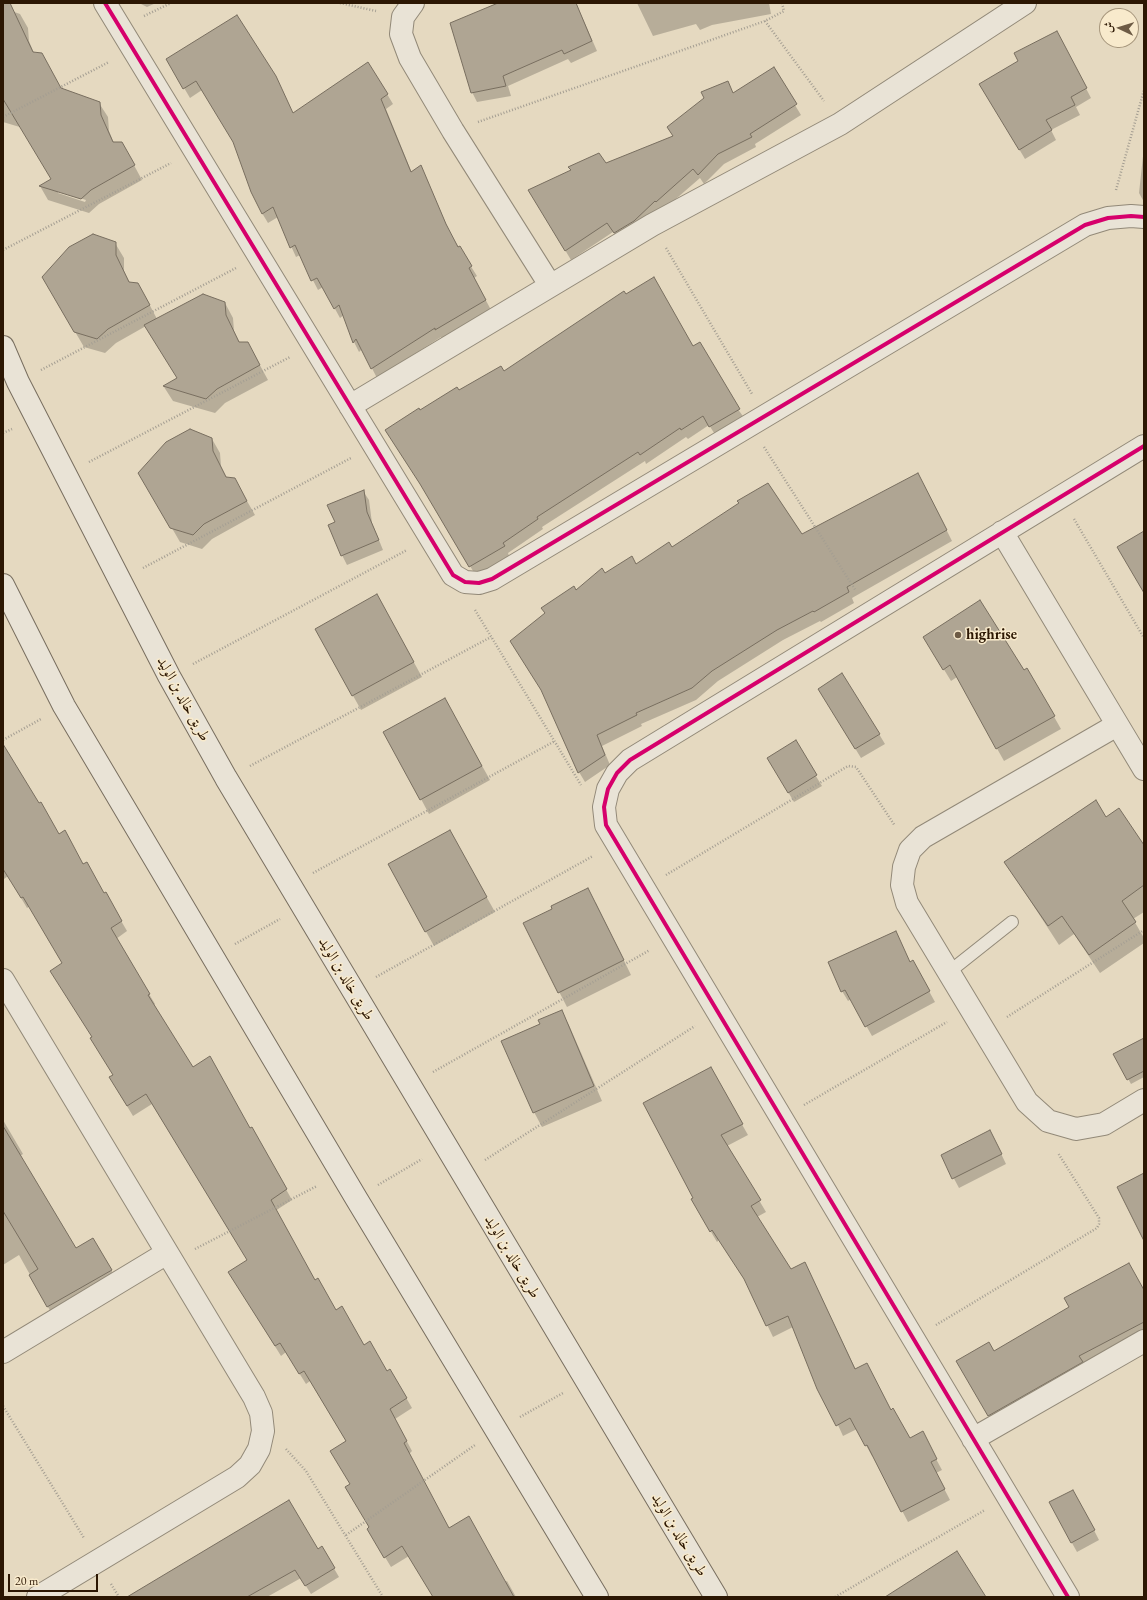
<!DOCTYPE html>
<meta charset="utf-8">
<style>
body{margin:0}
#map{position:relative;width:1147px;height:1600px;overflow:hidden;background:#e5d9c0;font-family:"EB Garamond",Amiri,serif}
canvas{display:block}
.frame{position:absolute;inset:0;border:4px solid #2c1703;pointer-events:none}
.north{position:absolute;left:1099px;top:8px;width:40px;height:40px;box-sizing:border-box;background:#f8eacc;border:1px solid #a6967c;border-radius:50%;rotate:274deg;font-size:11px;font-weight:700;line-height:16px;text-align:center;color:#2c1703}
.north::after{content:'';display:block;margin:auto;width:14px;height:18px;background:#6d5b45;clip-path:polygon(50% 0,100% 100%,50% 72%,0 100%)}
.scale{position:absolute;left:8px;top:1574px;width:90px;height:18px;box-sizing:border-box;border:2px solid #2c1703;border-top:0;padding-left:5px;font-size:12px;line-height:14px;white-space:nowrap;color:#2c1703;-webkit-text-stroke:3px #f8eacc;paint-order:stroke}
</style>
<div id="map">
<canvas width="1147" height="1600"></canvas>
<div class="frame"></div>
<div class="north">ش</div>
<div class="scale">20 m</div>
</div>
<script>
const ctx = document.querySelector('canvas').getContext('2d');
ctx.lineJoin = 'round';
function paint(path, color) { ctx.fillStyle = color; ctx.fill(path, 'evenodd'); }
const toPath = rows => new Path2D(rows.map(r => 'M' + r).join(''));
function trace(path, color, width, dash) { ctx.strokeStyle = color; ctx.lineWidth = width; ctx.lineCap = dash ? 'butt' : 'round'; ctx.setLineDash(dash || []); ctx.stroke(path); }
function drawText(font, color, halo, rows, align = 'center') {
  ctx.font = font + ' "EB Garamond",Amiri,serif'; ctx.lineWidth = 3; ctx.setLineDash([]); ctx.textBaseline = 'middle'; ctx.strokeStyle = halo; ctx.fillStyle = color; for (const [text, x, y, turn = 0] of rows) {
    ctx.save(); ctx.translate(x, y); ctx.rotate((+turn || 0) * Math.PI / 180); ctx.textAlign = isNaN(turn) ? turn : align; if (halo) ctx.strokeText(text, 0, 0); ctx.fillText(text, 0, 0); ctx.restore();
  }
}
paint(toPath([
 [139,3,156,3,147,7],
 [496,3,576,3,597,51,571,63,568,59,508,86,511,96,477,102,472,92],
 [637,3,769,3,771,14,712,25,700,30,696,24,653,36],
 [3,8,20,14,28,28,29,41,34,53,61,89,99,103,108,117,109,131,114,143,122,143,142,180,99,204,89,213,48,200,40,186,52,179,33,131,3,122],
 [58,191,86,200,85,202,58,193],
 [1062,42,1091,98,1076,107,1080,115,1051,130,1056,140,1025,159,981,85],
 [167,59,293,114,387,94,393,104,386,109,412,173,421,166,451,235,477,276,474,278,491,310,442,339,441,337,377,378,362,349,359,352,354,342,344,315,340,318,323,287,318,290,300,255,296,257,278,217,268,223,262,213,235,143,202,90,190,98],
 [773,69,801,115,755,144,756,147,724,164,704,184,700,178,662,211,620,242,613,232,571,260,530,191,605,164,674,137,727,82,733,94],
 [1144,147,1144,202,1139,193],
 [115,243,124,258,124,271,130,283,146,298,157,319,225,303,233,318,234,331,240,343,256,358,268,380,225,403,215,413,173,401,164,387,178,379,146,326,116,343,105,353,84,347,43,277],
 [626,295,693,347,745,419,716,436,709,425,688,439,686,437,646,464,645,461,542,527,543,529,508,553,509,556,476,576,427,494,420,412,459,392,504,372],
 [212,439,220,453,221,466,227,478,243,494,255,515,212,539,202,549,180,542,140,473],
 [924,485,952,541,852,598,854,603,821,622,820,621,783,640,718,681,696,700,641,724,642,726,602,746,610,765,585,782,579,772,576,591,605,574,636,565,672,548,802,536],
 [363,491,369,500,372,523,383,550,347,565,342,555,336,522],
 [385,610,422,677,361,710,316,629],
 [932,650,1024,671,1027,669,1061,729,1004,761,957,677,951,681],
 [825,699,879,734,885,744,861,758],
 [453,714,490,780,429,814,421,799],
 [795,742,822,786,794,802,768,758],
 [3,747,59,835,104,894,105,893,127,931,116,939,155,1004,154,1005,193,1068,250,1129,252,1128,292,1200,275,1211,315,1281,336,1311,364,1346,396,1380,412,1408,395,1419,412,1451,409,1454,449,1529,505,1582,507,1581,516,1597,434,1597,409,1556,391,1567,368,1529,370,1528,351,1484,346,1441,310,1381,306,1384,286,1352,281,1356,235,1282,248,1260,152,1104,133,1116,116,1088,114,1075,93,1037,64,964,30,906,27,908,8,876,4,879,3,878],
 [1106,818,1144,847,1144,912,1133,919,1144,938,1144,943,1100,973,1074,934,1059,945,1005,862],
 [458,846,495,912,434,946,389,865],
 [596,903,631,975,567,1007,524,924],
 [829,962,913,962,935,1002,872,1036,851,999,848,1001,842,991],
 [561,1011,569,1025,602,1101,542,1127,534,1112,541,1024],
 [1144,1044,1144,1077,1131,1084,1115,1055],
 [710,1068,748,1135,727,1146,766,1212,757,1217,791,1270,805,1263,856,1370,891,1411,910,1439,928,1444,942,1470,936,1473,950,1500,908,1522,873,1455,872,1456,857,1429,843,1436,793,1327,773,1337,747,1283,719,1240,717,1242,692,1200,694,1198],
 [3,1120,23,1154,20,1156,76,1249,93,1239,117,1280,53,1316,19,1255,3,1265],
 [995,1141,1006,1164,959,1188,942,1156],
 [1144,1291,1144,1340,997,1430,958,1361,994,1353],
 [1079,1501,1099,1540,1077,1552,1072,1543],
 [322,1548,339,1577,311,1594,301,1578,267,1597,135,1597]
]), '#0003');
const building = toPath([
 [3,3,10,3,33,52,42,53,61,88,100,102,101,115,113,142,122,142,135,165,91,190,81,199,39,186,51,179,3,99,3,3],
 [498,3,576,3,592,41,564,54,562,50,503,76,506,86,471,93,450,23,498,3],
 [237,15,276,76,293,113,368,62,388,94,381,99,411,172,421,165,446,224,458,247,460,246,472,266,469,268,486,300,435,330,435,328,371,369,356,339,353,343,339,305,334,309,317,278,311,281,295,245,290,248,273,207,262,214,251,192,233,142,196,81,183,89,166,59,237,15],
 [1057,31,1087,88,1071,97,1075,105,1046,120,1052,130,1019,150,979,84,1018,61,1014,53,1057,31],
 [774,67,797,104,750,134,752,137,718,154,698,175,693,169,656,202,655,201,634,221,614,233,607,223,565,251,528,190,571,170,568,167,599,153,606,163,673,136,667,127,704,98,701,92,728,81,733,93,774,67],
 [93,234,116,242,116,255,129,282,138,283,150,305,108,329,97,339,74,332,42,277,69,247,93,234],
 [654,277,693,346,700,342,740,409,709,427,703,416,681,430,680,428,640,455,638,452,537,517,538,519,503,543,505,546,469,567,420,484,385,430,419,408,420,410,457,387,459,390,501,366,504,371,624,291,626,294,654,277],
 [203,294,225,302,226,315,239,342,248,342,260,365,217,389,206,399,163,386,177,378,144,325,203,294],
 [190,429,212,438,213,451,226,477,235,478,247,501,204,524,193,535,170,528,138,473,166,442,190,429],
 [918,473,947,530,847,587,849,592,814,612,813,611,777,630,712,671,692,688,636,713,637,715,597,735,605,755,578,773,541,690,510,641,545,613,541,608,574,586,576,590,602,568,605,573,632,556,636,564,669,542,672,547,739,503,737,501,768,483,802,534,918,473],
 [364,490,367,512,379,540,341,556,328,525,335,522,327,505,364,490],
 [1144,531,1144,593,1117,547,1144,531],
 [377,594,414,662,352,696,315,629,377,594],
 [980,600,1024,670,1027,668,1055,716,996,749,950,665,943,670,923,637,980,600],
 [842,673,880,734,855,749,818,689,842,673],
 [445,698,482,766,420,800,383,732,445,698],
 [796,740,817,775,788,793,767,758,796,740],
 [3,744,39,803,41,802,59,834,65,830,83,864,87,862,104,893,106,892,122,921,111,928,150,994,148,995,193,1067,210,1056,250,1128,252,1127,287,1189,271,1200,315,1280,318,1278,336,1310,342,1306,364,1345,370,1341,387,1371,390,1369,407,1398,390,1409,407,1441,404,1443,449,1528,469,1516,514,1597,433,1597,402,1546,384,1558,367,1529,369,1527,345,1487,350,1484,330,1451,346,1441,304,1371,299,1374,280,1343,275,1346,228,1272,247,1260,146,1094,127,1106,109,1077,113,1075,90,1038,92,1037,50,971,62,963,23,897,21,898,3,869,3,744],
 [1096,800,1106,817,1119,808,1144,845,1144,885,1122,901,1136,922,1089,955,1062,916,1048,926,1004,862,1096,800],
 [450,830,487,897,425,932,388,864,450,830],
 [588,888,624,960,558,993,523,923,552,909,551,906,588,888],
 [896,931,910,962,913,960,930,991,865,1027,845,990,841,992,828,962,896,931],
 [562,1010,594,1086,533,1113,501,1041,540,1024,538,1020,562,1010],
 [1144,1038,1144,1071,1127,1080,1113,1054,1144,1038],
 [711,1067,743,1124,721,1135,761,1200,751,1206,791,1269,805,1262,855,1369,867,1363,891,1410,893,1408,910,1438,923,1431,937,1459,931,1462,945,1489,901,1512,867,1445,865,1446,850,1418,836,1426,817,1389,788,1316,766,1326,744,1279,712,1230,710,1232,691,1199,693,1198,643,1103,711,1067],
 [3,1126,76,1248,93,1238,112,1270,47,1307,29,1275,38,1269,3,1211,3,1126],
 [990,1130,1002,1154,952,1179,941,1155,990,1130],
 [1144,1173,1144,1241,1117,1187,1144,1173],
 [1129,1263,1144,1290,1144,1322,1079,1356,1083,1362,988,1416,956,1361,989,1342,994,1351,1069,1307,1064,1298,1129,1263],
 [1073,1490,1095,1530,1071,1543,1049,1502,1073,1490],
 [289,1500,318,1549,322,1546,335,1568,305,1586,295,1570,247,1597,127,1597,289,1500],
 [957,1551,986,1597,885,1597,957,1551]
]);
paint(building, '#afa593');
trace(building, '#786e5f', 1);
const lane = toPath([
 [949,972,1012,922]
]);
const street = toPath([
 [105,3,453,575,465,582,479,583,492,579,1085,225,1108,218,1131,216,1144,217],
 [413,3,403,17,401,34,410,58,453,131,550,285],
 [350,406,652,225,840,124,1025,3],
 [1002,532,1144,769],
 [1117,725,923,837,910,850,904,867,902,885,907,903,1027,1102,1048,1121,1076,1129,1104,1124,1144,1100],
 [3,980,254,1397,261,1413,263,1431,259,1449,250,1465,237,1477,38,1597],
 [3,1352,167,1253],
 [973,1439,1144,1341],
 [1068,1597,606,825,604,807,608,789,617,773,630,760,1144,446]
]);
const secondary = toPath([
 [3,347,18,382,169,676,226,778,716,1597],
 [3,585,64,706,356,1198,597,1597]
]);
trace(lane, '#928978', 14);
trace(street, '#928978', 24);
trace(secondary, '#786e5f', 24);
trace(toPath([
 [340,3,376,11],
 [144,16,171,3],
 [765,21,824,101],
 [3,117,109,62],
 [478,122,765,21,784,11,782,3],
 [1116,190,1144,90],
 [666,248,752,394],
 [3,250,171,163],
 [41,370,236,268],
 [3,433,12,429],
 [764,447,856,591],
 [89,462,290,357],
 [1074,519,1144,638],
 [143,568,351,458],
 [475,610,581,785],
 [193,664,407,550],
 [3,740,41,719],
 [250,766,491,637],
 [313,873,555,741],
 [666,875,848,766,856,767,895,826],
 [235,944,280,919],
 [376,977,593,856],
 [1007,1017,1144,930],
 [433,1072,650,950],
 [804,1105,947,1022],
 [485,1160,695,1026],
 [378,1185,422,1159],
 [195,1249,317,1186],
 [936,1325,1097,1228,1099,1224,1099,1218,1058,1153],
 [3,1406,84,1538],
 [520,1417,563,1393],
 [286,1449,306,1471,383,1597],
 [346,1535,475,1445],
 [111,1584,119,1597],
 [835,1597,985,1510]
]), '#a49e92', 2.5, [1, 2]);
trace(lane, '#e9e3d6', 12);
trace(street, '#e9e3d6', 22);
trace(secondary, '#e9e3d6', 22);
trace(toPath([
 [105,3,453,575,465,582,479,583,492,579,1085,225,1108,218,1131,216,1144,217],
 [1068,1597,606,825,604,807,608,789,617,773,630,760,1144,446]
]), '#d6006c', 4);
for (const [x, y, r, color] of [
 [958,635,4,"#6d5b45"]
]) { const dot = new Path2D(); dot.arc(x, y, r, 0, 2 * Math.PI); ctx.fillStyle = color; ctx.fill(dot); trace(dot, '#f8eacc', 1.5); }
drawText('bold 15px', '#2c1703', '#f8eacc', [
 ["highrise",966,635]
], 'left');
drawText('15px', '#2c1703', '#f8eacc', [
 ["طريق خالد بن الوليد",183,699,61],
 ["طريق خالد بن الوليد",346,979,59],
 ["طريق خالد بن الوليد",512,1257,59],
 ["طريق خالد بن الوليد",679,1535,59]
]);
</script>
